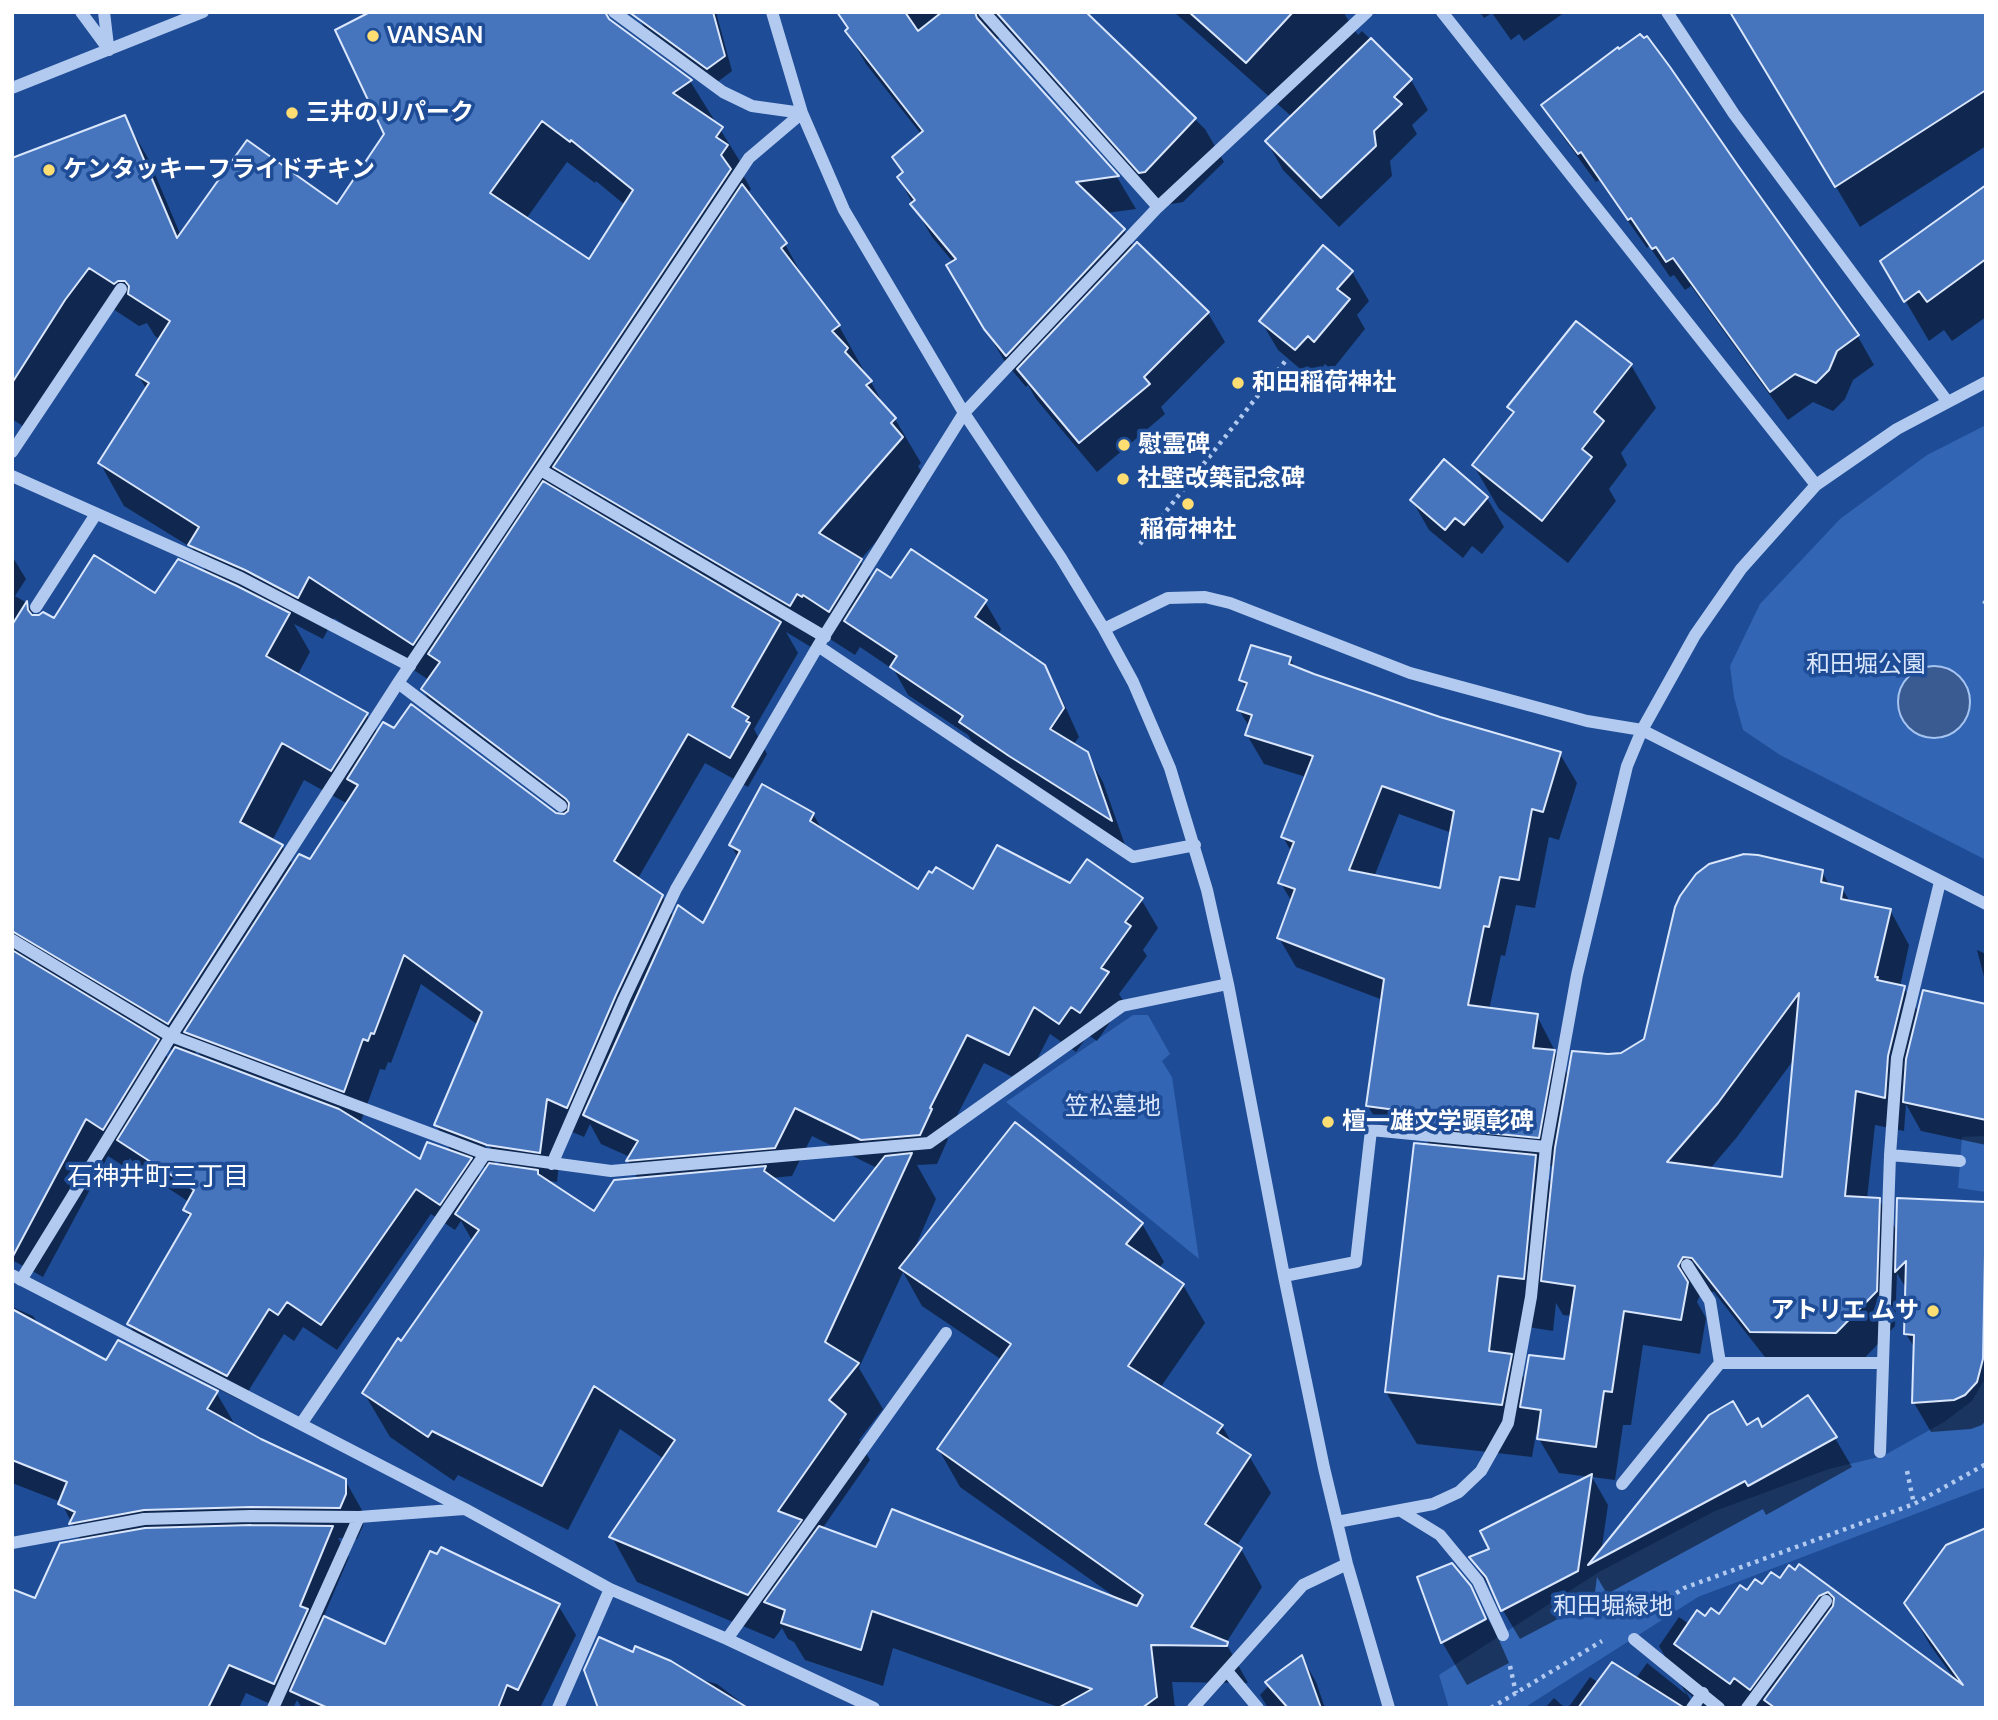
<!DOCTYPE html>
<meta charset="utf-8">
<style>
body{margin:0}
#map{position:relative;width:1998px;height:1720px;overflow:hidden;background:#1e4c96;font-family:Manrope,sans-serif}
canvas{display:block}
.frame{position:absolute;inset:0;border:14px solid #fff;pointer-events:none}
</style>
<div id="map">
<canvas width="1998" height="1720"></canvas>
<div class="frame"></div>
</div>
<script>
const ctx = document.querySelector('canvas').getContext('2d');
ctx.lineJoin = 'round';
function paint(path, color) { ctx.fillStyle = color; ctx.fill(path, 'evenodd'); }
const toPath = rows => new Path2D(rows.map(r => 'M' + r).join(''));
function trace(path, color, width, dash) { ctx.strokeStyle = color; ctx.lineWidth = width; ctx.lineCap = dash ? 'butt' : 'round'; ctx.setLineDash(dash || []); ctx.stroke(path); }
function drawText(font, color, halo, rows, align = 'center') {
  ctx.font = font + ' Manrope,"Noto Sans JP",sans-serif'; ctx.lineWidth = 7; ctx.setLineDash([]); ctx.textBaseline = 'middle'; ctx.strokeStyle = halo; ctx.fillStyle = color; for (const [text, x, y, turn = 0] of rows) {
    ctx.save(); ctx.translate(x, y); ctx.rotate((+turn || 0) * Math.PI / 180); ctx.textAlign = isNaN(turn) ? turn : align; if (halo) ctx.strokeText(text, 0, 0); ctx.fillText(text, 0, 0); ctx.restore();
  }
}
paint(toPath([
 [1986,425,1986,860,1780,755,1743,730,1734,697,1730,666,1760,604,1840,519,1927,455],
 [1133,1015,1148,1015,1170,1054,1162,1061,1172,1077,1199,1259,1006,1102],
 [1986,1136,1986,1192,1958,1188,1962,1137],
 [1986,1377,1986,1487,1698,1597,1524,1708,1449,1708,1439,1675,1599,1572,1715,1511,1829,1469,1883,1456,1944,1422,1972,1401]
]), '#3265b4');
const water = toPath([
 '1898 702a36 36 0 1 1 72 0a36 36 0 1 1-72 0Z'
]);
paint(water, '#3a5b91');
trace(water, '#a6c4f1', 2);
paint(toPath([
 [650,12,716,12,732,71,716,83,647,32,639,18],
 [846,12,1084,12,1205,129,1224,162,1183,202,1160,206,1003,36,995,40,1117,177,1136,209,1106,213,1124,230,1134,248,1208,313,1225,342,1161,407,1165,414,1097,472,1036,399,1028,385,1026,387,1005,362,948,265,953,262,932,237,913,204,899,178,903,174,894,157,921,134,866,64,847,31,849,30],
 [1174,12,1347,12,1345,15,1358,35,1362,31,1411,80,1428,110,1412,125,1417,134,1390,161,1392,176,1339,227,1283,170,1266,140,1291,116],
 [1480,12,1565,12,1524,41,1519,34,1511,40,1492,13,1484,18],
 [1986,12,1986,146,1860,227,1749,42],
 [690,81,746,171,743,175,751,189,747,194,785,244,810,290,839,326,864,371,862,373,871,382,887,411,895,419,921,463,918,466,928,483,860,560,872,580,892,580,985,602,1001,629,998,635,1044,666,1060,695,1079,737,1073,745,1087,754,1103,782,1125,845,977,749,968,735,908,695,894,670,860,647,855,655,830,639,816,650,786,632,798,653,754,729,767,754,748,787,705,763,637,880,662,896,674,918,704,925,738,858,731,845,813,814,823,831,919,891,974,891,1070,886,1141,899,1158,928,1143,950,1147,956,1119,994,1124,1002,1097,1041,1088,1035,1076,1052,1050,1034,1025,1083,984,1063,946,1137,948,1139,937,1164,917,1165,936,1199,913,1252,1016,1124,1142,1224,1164,1262,1159,1268,1183,1285,1205,1323,1160,1388,1222,1426,1233,1445,1249,1456,1271,1493,1236,1547,1241,1549,1262,1587,1226,1643,1248,1683,1172,1682,1175,1708,1061,1708,893,1648,883,1686,805,1660,794,1642,788,1639,782,1628,774,1639,637,1582,612,1537,664,1459,620,1429,568,1530,458,1475,454,1481,390,1437,364,1393,402,1343,473,1242,461,1221,455,1230,431,1214,337,1350,303,1327,294,1341,284,1334,242,1401,144,1351,129,1324,190,1219,185,1210,189,1202,135,1166,130,1158,125,1167,108,1156,43,1277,12,1260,12,556,26,579,15,596,27,603,35,617,54,621,156,596,207,574,192,548,124,506,100,463,147,390,138,375,160,340,155,336,147,323,139,326,113,309,32,432,12,419,12,162,124,117,149,160,181,236,338,207,386,134],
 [567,162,595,183,596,181,625,205,589,261,526,219],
 [569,490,571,495,576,503,565,496],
 [334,618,429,680,423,690,440,720,569,817,555,815,378,734,367,715,297,676,310,652,294,624,323,639],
 [304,780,348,804,310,862,293,865,282,846,272,841],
 [421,984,478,1025,436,1125,452,1153,421,1162,360,1124,380,1069,385,1070,388,1062,391,1063],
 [158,1042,174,1051,169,1060],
 [197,1050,202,1059,194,1056],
 [590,1124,601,1144,630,1157,628,1161,638,1179,594,1213,544,1180,557,1182,563,1128,584,1137],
 [812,1136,877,1168,835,1223,771,1178,792,1176],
 [484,1137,501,1166,497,1166,481,1139],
 [472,1162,488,1168,481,1178],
 [903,1272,922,1306,1002,1360,939,1450,960,1487,1118,1599,877,1550,822,1529,870,1460,859,1440,883,1409,859,1368],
 [1544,105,1857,335,1874,365,1853,380,1845,399,1833,411,1813,402,1788,420,1691,286,1685,290,1674,275,1670,277,1649,246,1647,248,1599,180,1596,182,1561,134],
 [1986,187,1986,317,1952,341,1944,330,1929,341,1882,261],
 [1352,272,1369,301,1357,315,1365,329,1332,370,1325,364,1312,379,1278,350,1261,321],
 [1631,365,1656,408,1621,453,1627,465,1609,489,1616,501,1568,563,1499,509,1474,466,1514,415,1509,407],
 [1487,498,1504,527,1482,554,1472,546,1463,558,1429,530,1412,500],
 [1290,658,1296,669,1440,719,1560,754,1577,783,1559,840,1549,837,1535,908,1516,905,1505,956,1501,955,1489,1010,1537,1016,1569,1078,1608,1056,1622,1054,1646,1040,1822,872,1830,886,1842,888,1850,902,1890,910,1909,945,1900,987,1904,988,1919,1013,1986,1005,1986,1145,1921,1131,1906,1104,1904,1131,1875,1125,1867,1199,1879,1199,1898,1233,1986,1203,1986,1420,1982,1425,1971,1429,1931,1432,1914,1403,1916,1350,1906,1334,1907,1290,1897,1273,1895,1326,1856,1367,1772,1366,1714,1292,1702,1291,1697,1302,1706,1318,1700,1354,1643,1345,1631,1425,1623,1425,1615,1480,1592,1477,1608,1505,1601,1553,1746,1427,1835,1438,1852,1467,1766,1515,1763,1509,1607,1594,1597,1577,1594,1600,1520,1639,1472,1558,1492,1550,1590,1477,1559,1473,1536,1434,1532,1457,1417,1444,1386,1392,1430,1146,1427,1141,1385,1135,1368,1106,1383,1000,1296,967,1279,938,1292,902,1280,882,1292,853,1283,837,1306,777,1264,764,1247,735,1250,728,1239,710,1246,689,1241,680],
 [1399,814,1452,833,1442,890,1374,877],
 [1795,1058,1784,1179,1709,1170,1737,1137],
 [1540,1165,1555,1166,1553,1186],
 [1556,1303,1563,1315,1572,1316,1565,1361,1526,1382,1522,1374,1528,1327,1553,1331],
 [1977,950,1986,954,1986,984],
 [12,1307,33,1316,39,1325,107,1362,216,1392,234,1423,233,1426,345,1480,363,1512,363,1526,357,1539,338,1538,349,1557,323,1618,386,1646,558,1605,576,1635,540,1708,302,1708,297,1700,293,1708,279,1708,246,1693,239,1708,12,1708,36,1600,81,1541,61,1502,12,1483],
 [1799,1566,1956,1681,1930,1645,1906,1603,1986,1708,1705,1708,1685,1690,1695,1708,1568,1708,1590,1677,1599,1683,1624,1668,1637,1677,1647,1663,1687,1695,1659,1646,1679,1617,1689,1624,1720,1616,1747,1592,1780,1581,1795,1572],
 [1469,1587,1495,1631,1509,1663,1467,1685,1442,1642],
 [1302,1657,1316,1682,1325,1708,1268,1708,1260,1695,1280,1674],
 [696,1678,717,1684,738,1700,743,1708],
 [1554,1698,1565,1708,1545,1708]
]), '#0007');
const building = toPath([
 [370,12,605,12,609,19,692,80,673,93,723,127,716,137,728,145,721,155,731,169,413,645,309,577,298,598,245,570,188,545,199,527,98,463,149,383,136,375,170,321,128,294,129,286,125,281,118,281,114,284,89,268,65,300,12,383,12,158,125,115,177,238,247,140,337,204,384,134,335,30,370,12],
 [542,121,570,142,571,140,633,190,589,259,490,193,542,121],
 [629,12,713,12,725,56,707,69,629,12],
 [837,12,905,12,918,31,942,12,975,12,977,18,1119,176,1076,182,1125,229,1006,356,984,329,946,265,956,259,910,204,915,200,897,177,903,172,892,157,923,131,845,31,848,28,837,12],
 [996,12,1086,12,1196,118,1145,172,1139,173,996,12],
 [1189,12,1293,12,1246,63,1189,12],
 [1730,12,1986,12,1986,90,1835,187,1730,12],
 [1640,34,1644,38,1647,36,1670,67,1739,167,1859,335,1837,351,1829,370,1816,383,1795,374,1770,392,1673,258,1666,262,1656,247,1652,249,1631,218,1628,220,1581,152,1578,154,1541,105,1618,47,1619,49,1640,34],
 [1371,38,1412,79,1394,97,1402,104,1374,131,1376,146,1321,198,1265,141,1371,38],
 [742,184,787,243,781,248,840,325,832,331,848,348,845,352,872,381,866,385,896,418,891,423,903,437,819,533,862,559,829,612,803,595,802,597,797,594,790,606,553,467,742,184],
 [1986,185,1986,259,1927,302,1919,291,1904,302,1880,261,1986,185],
 [1137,242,1209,312,1144,377,1150,384,1079,443,1017,369,1137,242],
 [1323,245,1353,271,1337,289,1350,299,1314,342,1308,336,1295,350,1259,321,1323,245],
 [1576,321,1632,364,1594,412,1604,421,1582,449,1592,457,1542,521,1472,465,1514,412,1507,407,1576,321],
 [1444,459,1488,497,1464,525,1455,518,1445,530,1410,500,1444,459],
 [543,481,781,622,732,707,749,717,746,721,750,723,730,758,688,734,614,861,663,895,616,995,567,1108,547,1099,540,1153,487,1145,434,1125,482,1012,404,955,374,1034,371,1033,368,1041,363,1039,344,1092,184,1032,299,854,310,859,358,785,347,779,383,722,394,728,411,704,556,813,564,814,568,811,569,803,566,799,421,689,440,662,428,654,543,481],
 [911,549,987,600,975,617,1045,665,1064,708,1050,729,1088,752,1112,821,1009,756,959,722,963,716,890,667,897,656,844,621,877,569,891,578,911,549],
 [94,555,155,593,178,559,237,586,290,613,266,656,368,713,331,771,282,743,240,822,283,845,168,1024,12,931,12,625,27,601,28,610,32,615,39,615,43,612,54,618,94,555],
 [1251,645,1291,657,1289,664,1314,674,1440,717,1561,752,1543,812,1532,809,1519,880,1500,877,1489,927,1484,926,1468,1005,1538,1014,1533,1048,1555,1050,1539,1138,1416,1126,1418,1113,1366,1106,1384,979,1277,938,1295,889,1278,883,1294,842,1281,837,1313,756,1245,735,1252,715,1237,710,1247,683,1239,680,1251,645],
 [1382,786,1454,811,1440,888,1349,870,1382,786],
 [762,784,814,813,810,821,918,889,929,871,932,873,936,867,973,889,997,845,1070,883,1087,859,1143,898,1125,922,1131,926,1101,968,1109,972,1080,1013,1071,1007,1059,1024,1034,1007,1009,1055,967,1035,930,1108,932,1109,920,1135,861,1140,795,1108,775,1148,626,1161,638,1141,583,1115,678,905,703,923,740,851,729,845,762,784],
 [1744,854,1758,855,1823,870,1821,882,1843,887,1841,899,1891,909,1875,977,1878,977,1877,980,1905,986,1888,1056,1885,1098,1856,1091,1845,1196,1880,1198,1877,1291,1836,1333,1750,1332,1692,1258,1683,1257,1678,1266,1688,1282,1681,1320,1624,1311,1612,1392,1604,1391,1596,1447,1537,1439,1541,1410,1520,1407,1529,1355,1564,1359,1575,1286,1541,1281,1555,1148,1572,1051,1608,1054,1621,1053,1644,1039,1675,907,1680,896,1696,874,1709,864,1744,854],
 [1799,993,1782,1177,1667,1162,1718,1103,1799,993],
 [12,950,159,1039,103,1130,86,1119,12,1258,12,950],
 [1923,990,1986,1004,1986,1120,1903,1102,1906,1059,1923,990],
 [175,1047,339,1109,420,1159,427,1142,472,1158,440,1205,416,1189,321,1325,287,1302,278,1315,269,1309,227,1376,127,1324,191,1214,183,1210,194,1190,117,1140,175,1047],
 [1015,1122,1143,1223,1126,1244,1184,1284,1128,1366,1223,1425,1217,1433,1251,1455,1205,1524,1242,1548,1191,1627,1228,1642,1227,1646,1151,1645,1157,1697,1142,1708,1058,1708,1092,1689,872,1611,861,1650,781,1623,785,1610,764,1602,819,1526,876,1547,892,1509,1137,1606,1143,1595,937,1449,1011,1344,899,1268,1015,1122],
 [1414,1143,1536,1155,1524,1279,1498,1276,1489,1351,1512,1354,1502,1405,1385,1392,1414,1143],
 [912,1153,825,1342,859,1363,829,1400,846,1414,778,1511,802,1520,748,1595,609,1537,675,1440,594,1386,542,1486,432,1431,428,1437,362,1393,398,1338,401,1341,479,1230,455,1214,489,1163,538,1170,538,1174,594,1211,614,1180,766,1166,764,1171,834,1221,885,1156,912,1153],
 [1897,1198,1986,1202,1983,1359,1977,1382,1965,1395,1954,1400,1912,1403,1914,1335,1904,1334,1906,1261,1895,1272,1897,1198],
 [12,1309,106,1360,118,1340,218,1391,207,1409,261,1439,346,1479,346,1494,340,1508,251,1507,144,1510,69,1524,75,1512,58,1504,67,1482,12,1460,12,1309],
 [1808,1395,1837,1437,1748,1486,1745,1481,1588,1565,1709,1415,1733,1401,1747,1425,1758,1418,1762,1427,1808,1395],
 [1592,1474,1578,1571,1501,1611,1486,1577,1469,1557,1489,1549,1480,1531,1592,1474],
 [251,1525,333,1526,300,1606,308,1609,274,1684,229,1665,208,1708,12,1708,12,1589,35,1598,60,1543,145,1528,251,1525],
 [1986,1528,1986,1708,1775,1708,1764,1700,1833,1606,1834,1598,1828,1592,1819,1596,1750,1690,1734,1678,1730,1684,1674,1644,1697,1610,1705,1616,1711,1608,1719,1614,1740,1585,1747,1590,1755,1579,1762,1584,1771,1572,1780,1578,1789,1565,1795,1570,1799,1564,1963,1685,1904,1603,1946,1545,1986,1528],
 [441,1547,560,1604,518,1690,507,1685,498,1708,328,1708,290,1691,324,1616,385,1644,430,1551,437,1554,441,1547],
 [1452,1563,1471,1586,1486,1619,1441,1643,1417,1577,1452,1563],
 [599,1637,633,1652,635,1646,671,1661,748,1708,598,1708,584,1670,599,1637],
 [1302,1655,1321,1708,1288,1708,1265,1682,1302,1655],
 [1612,1662,1683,1707,1683,1708,1578,1708,1612,1662]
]);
paint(building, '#4675bd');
trace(building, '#d9e6fb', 2);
trace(toPath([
 [1140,544,1287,359],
 [1984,604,1986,601],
 [1907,1471,1914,1504],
 [1648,1612,1684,1588,1914,1504,1986,1464],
 [1510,1666,1516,1693],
 [1491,1708,1602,1641]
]), '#b2caef', 4.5, [3.5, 5]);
trace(toPath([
 [81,12,109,50],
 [104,12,108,46],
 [614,12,723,92,752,106,802,113],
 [772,12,802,113,844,210,964,413,1061,558,1104,629,1133,682,1170,768,1207,890,1228,984,1284,1276,1324,1468,1347,1564,1389,1708],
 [984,12,1158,207],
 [1442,12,1816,485],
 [1667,12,1734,114,1947,401],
 [12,88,203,12],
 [12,452,121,289],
 [541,470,825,637],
 [12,476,241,578,410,666],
 [36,607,96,514],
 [1104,629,1168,598,1205,597,1230,603,1410,673,1587,721,1642,730,1986,904],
 [818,646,1133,857,1195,845],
 [398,683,561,806],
 [12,940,171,1036,485,1154,611,1171,929,1143,1122,1006,1228,984],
 [1890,1155,1960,1161],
 [552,1164,624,999,676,889,818,646,964,413,1158,207,1367,12],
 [1687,1265,1710,1301,1720,1363],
 [12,1275,465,1509,610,1589,727,1639,874,1708],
 [1284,1276,1356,1262,1371,1130,1546,1147],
 [21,1280,171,1036,398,683,749,158,802,113],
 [301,1424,485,1154],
 [1880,1452,1890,1155,1897,1058,1940,882],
 [1622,1484,1720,1363,1883,1363],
 [1401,1511,1440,1535,1478,1581,1503,1635],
 [1337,1522,1433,1504,1459,1492,1481,1471,1508,1423,1531,1297,1546,1147,1577,975,1627,766,1642,730,1695,635,1741,569,1816,485,1897,429,1986,382],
 [12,1543,144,1519,251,1516,359,1517,464,1509],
 [727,1639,946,1333],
 [1634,1639,1719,1708],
 [1227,1671,1258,1708],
 [273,1708,359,1517],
 [558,1708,610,1589],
 [1193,1708,1303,1585,1347,1564],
 [1692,1708,1703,1693],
 [1747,1708,1826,1601]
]), '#b2caef', 12);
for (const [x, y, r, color] of [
 [373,36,7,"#fedd72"],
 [292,113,7,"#fedd72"],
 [49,170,7,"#fedd72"],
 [1238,383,7,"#fedd72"],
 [1124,445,7,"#fedd72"],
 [1123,479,7,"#fedd72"],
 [1188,504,7,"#fedd72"],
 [1328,1122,7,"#fedd72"],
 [1933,1311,7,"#fedd72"]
]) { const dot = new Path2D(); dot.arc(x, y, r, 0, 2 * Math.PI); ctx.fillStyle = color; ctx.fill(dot); trace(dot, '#1e4c96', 2.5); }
drawText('bold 24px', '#fff', '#1e4c96', [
 ["VANSAN",387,36],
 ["三井のリパーク",306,113],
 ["ケンタッキーフライドチキン",63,170],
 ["和田稲荷神社",1252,383],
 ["慰霊碑",1138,445],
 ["社壁改築記念碑",1137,479],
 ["稲荷神社",1188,530,"center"],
 ["檀一雄文学顕彰碑",1342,1122],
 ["アトリエ ムサ",1919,1311,"right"]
], 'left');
drawText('24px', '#d9e6fb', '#1e4c96', [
 ["和田堀公園",1866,665],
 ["笠松墓地",1113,1107],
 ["和田堀緑地",1613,1607]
]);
drawText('26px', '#fff', '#1e4c96', [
 ["石神井町三丁目",158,1178]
]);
</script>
